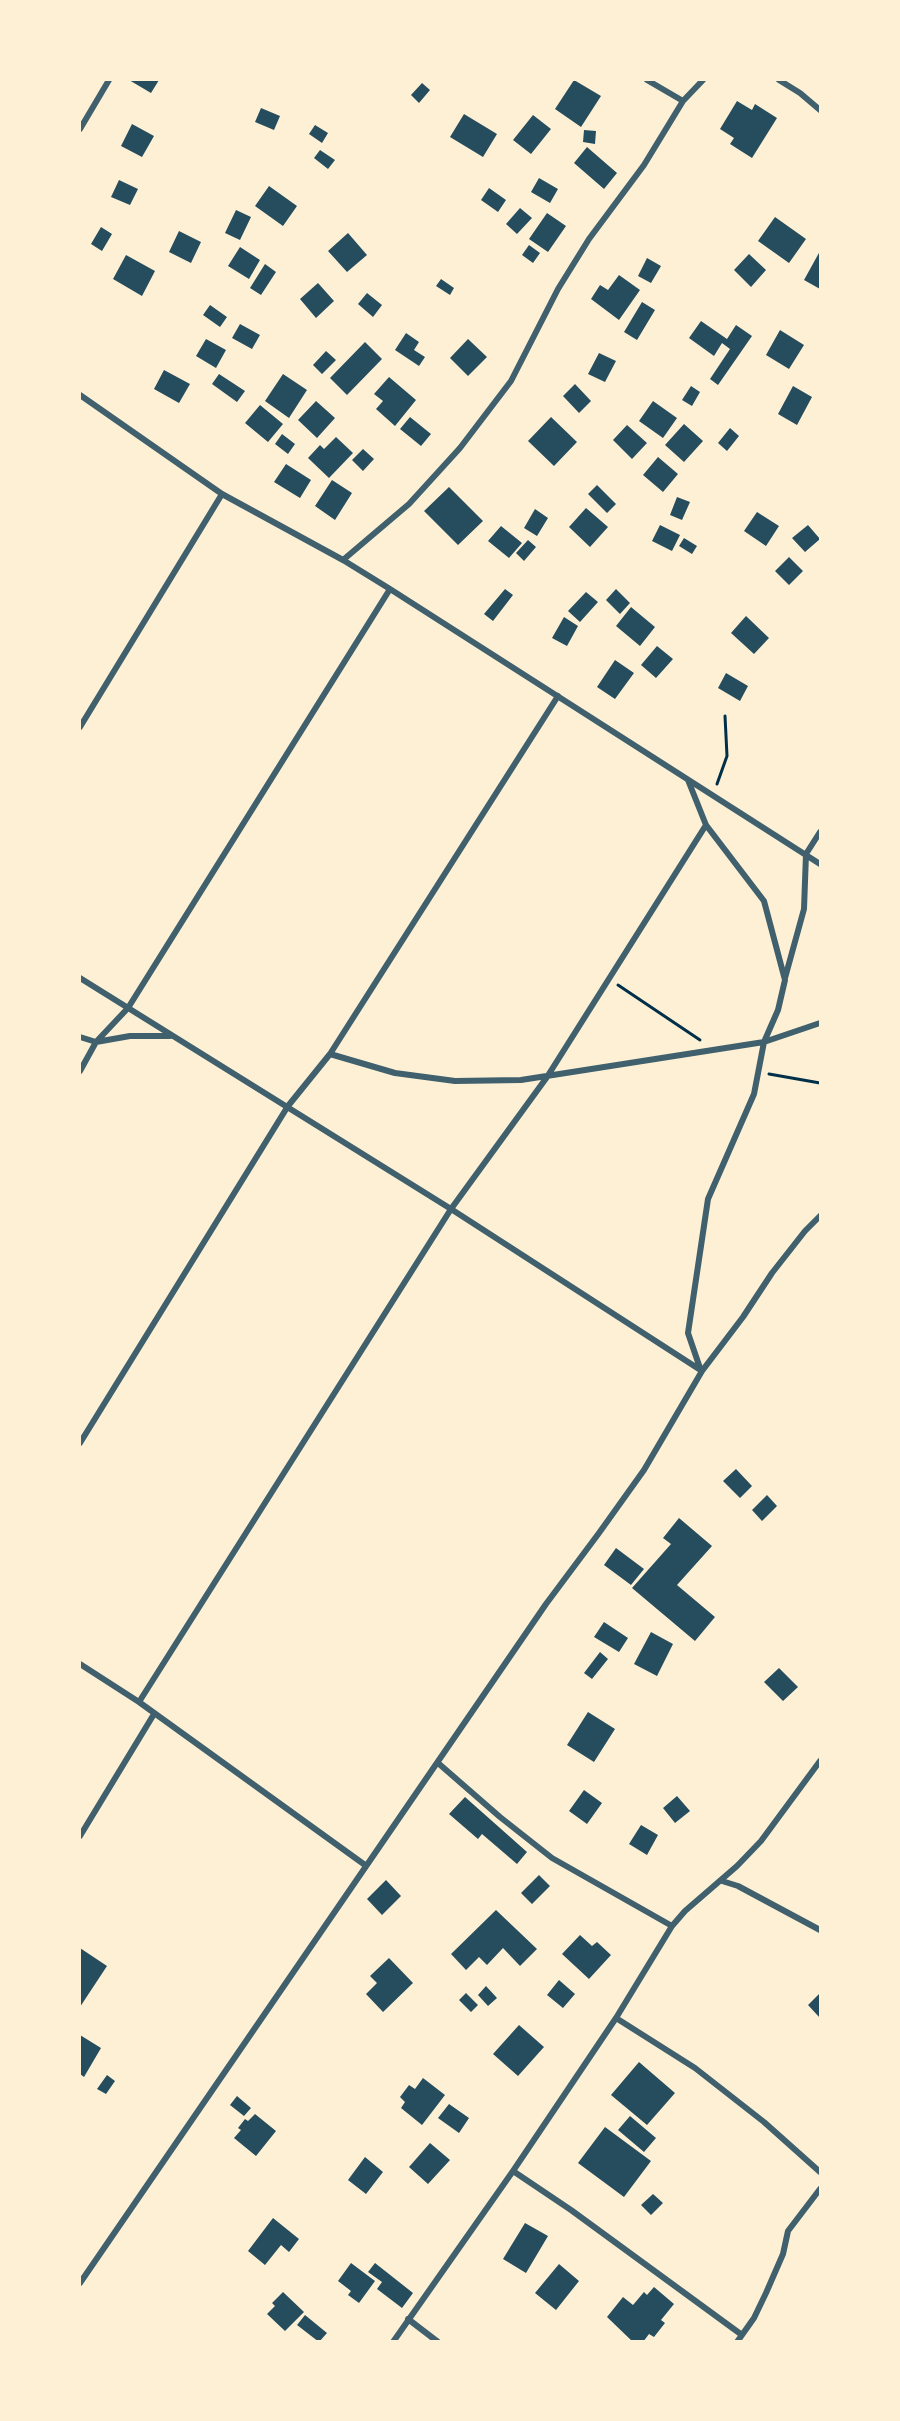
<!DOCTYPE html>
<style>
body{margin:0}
#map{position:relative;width:900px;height:2421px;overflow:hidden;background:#fdf0d5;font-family:"Fira Sans",sans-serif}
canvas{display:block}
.frame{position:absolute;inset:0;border:81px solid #fdf0d5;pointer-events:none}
</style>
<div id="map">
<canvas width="900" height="2421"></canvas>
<div class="frame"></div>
</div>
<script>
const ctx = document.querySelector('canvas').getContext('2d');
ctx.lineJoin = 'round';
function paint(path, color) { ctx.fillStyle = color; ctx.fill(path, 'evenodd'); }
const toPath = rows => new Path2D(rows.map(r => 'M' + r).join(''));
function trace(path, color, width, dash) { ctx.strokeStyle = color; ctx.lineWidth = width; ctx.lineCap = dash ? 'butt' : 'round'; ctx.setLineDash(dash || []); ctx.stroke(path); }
paint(toPath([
 [129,80,159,80,151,93],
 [574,80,601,96,581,127,555,109],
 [422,83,430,90,419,103,411,95],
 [737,101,752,110,755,104,777,118,752,158,730,144,734,138,720,129],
 [261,108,280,116,274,130,255,122],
 [464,114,497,134,483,157,450,137],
 [533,115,551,129,531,154,513,140],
 [132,124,154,136,142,157,121,146],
 [315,125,328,133,322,143,309,134],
 [584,130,596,131,595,144,583,142],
 [587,147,617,173,604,189,574,163],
 [320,150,335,160,328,169,314,158],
 [539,178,558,189,550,203,531,192],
 [119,180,138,189,130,205,111,197],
 [269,186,297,206,283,226,255,206],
 [489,188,506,200,498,212,481,200],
 [520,208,532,218,517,234,506,224],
 [236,210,251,217,240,240,225,233],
 [547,213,566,226,548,252,529,239],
 [775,217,806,239,789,263,758,241],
 [101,227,112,234,102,251,91,244],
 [179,231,201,242,191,263,169,252],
 [348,233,367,255,347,272,328,251],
 [529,245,540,253,533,263,522,255],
 [240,247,260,260,249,279,228,266],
 [820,251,820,289,804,280],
 [749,254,766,270,751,287,734,270],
 [126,255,155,271,142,296,113,279],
 [647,258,661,266,651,283,638,276],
 [265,264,276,272,261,295,250,288],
 [619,275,640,290,619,320,591,299,600,285,608,290],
 [441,279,454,288,450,295,436,286],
 [318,283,334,301,316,318,300,299],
 [367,293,382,305,373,317,358,304],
 [642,302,655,310,637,340,624,332],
 [210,305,227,317,220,327,203,315],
 [701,321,727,339,736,325,752,336,718,385,710,379,730,349,722,343,714,356,689,338],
 [240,324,260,335,252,349,232,338],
 [780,330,804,345,789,369,766,355],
 [406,333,419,342,414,350,425,357,419,366,395,350],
 [206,339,226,350,216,368,196,356],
 [468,339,487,357,468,376,450,358],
 [365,342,382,359,347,395,330,378],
 [326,351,336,360,322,374,313,365],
 [599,353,616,361,605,382,588,374],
 [164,370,190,384,179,403,154,389],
 [219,374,245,391,237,402,212,384],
 [283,374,307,390,289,418,265,401],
 [389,377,416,400,395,426,376,409,383,401,374,394],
 [575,384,591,401,579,413,563,396],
 [691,386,700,392,692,406,682,400],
 [793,386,812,397,797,425,778,414],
 [316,401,335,418,317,438,298,420],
 [653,401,677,418,663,438,639,421],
 [260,405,283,424,268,442,245,423],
 [410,417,431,434,421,446,400,429],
 [551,417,577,442,554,466,528,441],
 [684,424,703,441,684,462,665,445],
 [627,425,647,443,632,459,613,440],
 [730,428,739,436,727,451,718,443],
 [282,434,295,444,288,454,275,444],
 [336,437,353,453,329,478,308,458,320,445,324,449],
 [363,449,374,459,363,471,352,460],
 [658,457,678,474,663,492,643,475],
 [286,464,311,480,300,498,274,482],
 [332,480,352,493,335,520,315,506],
 [597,485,616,504,607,513,588,494],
 [449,487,483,521,458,545,424,511],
 [677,497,690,502,682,520,670,515],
 [586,508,608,527,590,547,569,527],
 [535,509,548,518,537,536,524,528],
 [757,512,779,526,766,546,744,531],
 [660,525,680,535,672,551,652,541],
 [808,525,820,539,805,552,792,538],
 [501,526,522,543,509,558,488,541],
 [684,538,697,546,692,554,679,546],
 [528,540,536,547,524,561,516,553],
 [789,557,803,571,789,585,775,571],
 [505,589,513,595,493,621,484,614],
 [616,589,630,603,620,614,606,600],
 [586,592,598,602,580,622,568,611],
 [631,607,655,627,640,646,616,626],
 [746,616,769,638,754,654,731,633],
 [564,617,578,626,567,646,552,638],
 [657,646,673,659,656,678,641,665],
 [615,660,634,673,615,699,597,687],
 [726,673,748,686,740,701,718,688],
 [736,1469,752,1486,740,1498,723,1481],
 [767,1495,777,1506,762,1521,752,1510],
 [679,1518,712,1546,677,1585,715,1617,695,1641,632,1588,671,1544,663,1538],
 [616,1548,644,1569,631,1585,604,1565],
 [604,1622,628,1638,619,1652,594,1637],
 [651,1632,673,1644,657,1676,634,1664],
 [600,1652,608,1659,592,1679,584,1673],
 [779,1668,798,1687,783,1701,764,1682],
 [588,1712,615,1729,594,1762,567,1745],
 [584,1790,602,1803,587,1824,569,1811],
 [677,1796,690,1811,675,1823,663,1808],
 [465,1797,527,1852,517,1864,482,1834,478,1839,449,1814],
 [641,1825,658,1835,647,1855,629,1844],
 [539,1875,550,1886,532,1904,521,1893],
 [386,1880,401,1896,382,1915,367,1899],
 [496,1910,537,1949,520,1966,503,1948,487,1965,479,1957,466,1970,451,1954],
 [580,1935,592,1946,597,1942,611,1955,589,1979,562,1954],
 [80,1948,107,1966,80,2007],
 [389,1958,413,1983,383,2012,366,1994,377,1983,370,1976],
 [559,1980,575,1994,563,2008,547,1995],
 [486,1986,497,1998,488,2006,478,1995],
 [466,1993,478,2005,471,2012,459,2000],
 [820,1993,820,2018,808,2005],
 [519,2025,544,2047,518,2076,493,2054],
 [80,2035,101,2048,84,2077,80,2074],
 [639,2062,675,2093,647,2125,611,2095],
 [107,2075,115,2081,106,2094,97,2089],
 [423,2078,445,2095,422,2125,401,2108,405,2102,400,2097,409,2085,415,2089],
 [237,2096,251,2108,244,2116,230,2105],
 [449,2104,469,2118,459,2133,438,2118],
 [255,2114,276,2131,256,2156,234,2138,241,2130,238,2128,245,2119,248,2121],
 [630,2116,656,2138,644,2152,618,2130],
 [605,2127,651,2161,624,2197,578,2163],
 [430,2143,450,2160,428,2184,409,2167],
 [365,2157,383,2172,366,2194,348,2180],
 [653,2194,663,2203,651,2215,641,2205],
 [273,2218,299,2239,289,2252,281,2245,265,2265,248,2251],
 [525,2223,548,2236,526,2273,503,2259],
 [351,2263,375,2281,359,2303,348,2295,351,2291,338,2281],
 [375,2263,413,2293,402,2308,377,2289,382,2282,368,2272],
 [559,2264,579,2281,556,2310,535,2293],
 [654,2287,674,2304,661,2320,665,2323,654,2337,649,2334,643,2342,633,2342,607,2317,623,2297,633,2305,644,2292,647,2295],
 [283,2292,304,2312,285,2331,267,2314,275,2306,272,2303],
 [305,2315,327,2333,319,2342,297,2325]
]), '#264d5e');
trace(toPath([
 [717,784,727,756,725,716],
 [618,985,700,1040],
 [769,1074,820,1083]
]), '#003049', 3);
trace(toPath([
 [647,80,683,101],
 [779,80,800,93,820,110],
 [80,129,109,80],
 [80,395,222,494,343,560,390,589,820,864],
 [343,560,409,504,460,448,511,381,558,289,589,239,644,165,683,101,703,80],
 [80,727,222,494],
 [688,780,706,825,764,901,785,980,778,1010,764,1042,754,1094,708,1199,688,1333,701,1371],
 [80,978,451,1209,702,1371],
 [785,978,804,909,806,854,820,832],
 [80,1037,96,1042,130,1036,170,1036],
 [330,1054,395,1073,455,1081,521,1080,764,1042,820,1023],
 [80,1071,96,1042,128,1008,390,589],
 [80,1443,288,1106,330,1054,558,696],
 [80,1664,139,1702,365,1865],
 [139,1702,451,1209,547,1077,706,825],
 [438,1763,500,1817,552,1858,672,1926],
 [80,1836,154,1714],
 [722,1881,738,1886,820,1930],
 [616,2018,695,2068,764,2122,820,2172],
 [513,2171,571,2210,742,2335],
 [80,2283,546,1604,599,1533,644,1470,702,1371,743,1317,772,1273,805,1231,820,1216],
 [408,2319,438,2342],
 [393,2342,513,2171,616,2018,672,1926,685,1911,737,1866,761,1841,820,1761],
 [737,2342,754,2318,766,2293,783,2254,788,2231,820,2189]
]), '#3f606c', 6);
</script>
